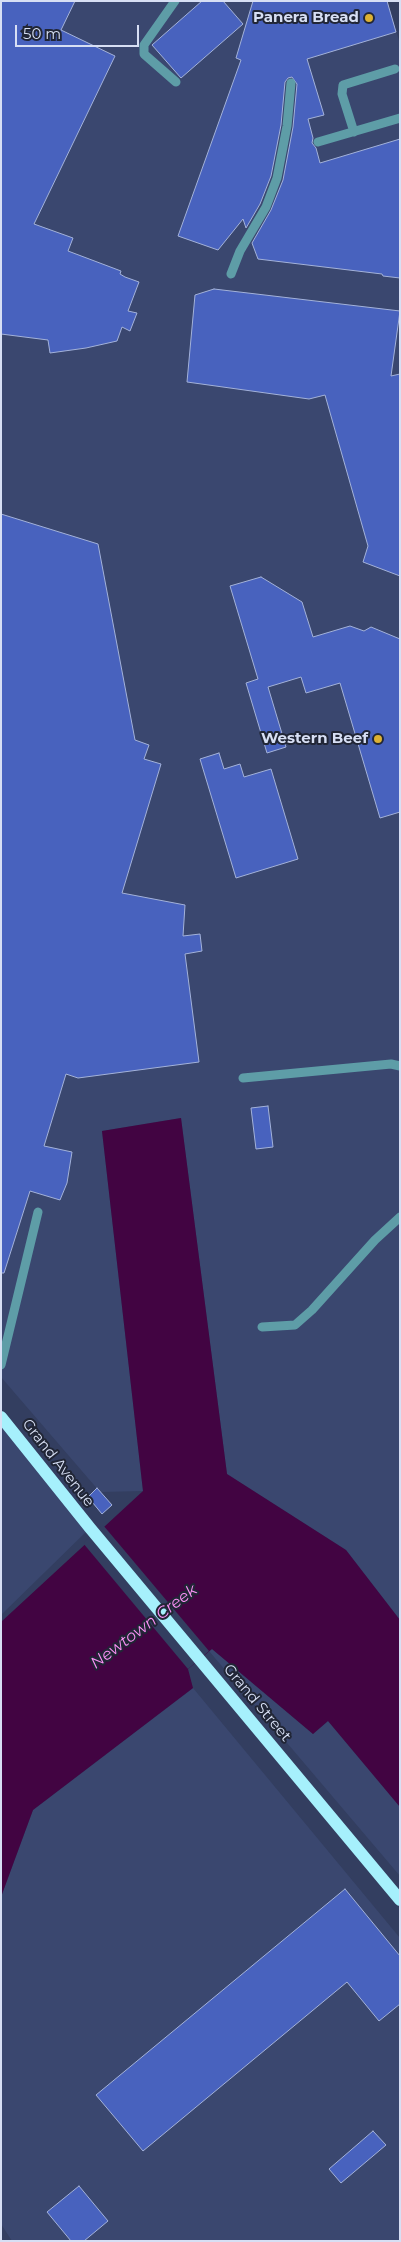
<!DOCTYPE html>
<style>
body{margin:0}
#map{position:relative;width:401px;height:2242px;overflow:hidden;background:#333e60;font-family:Montserrat,sans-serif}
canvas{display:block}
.frame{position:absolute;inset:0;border:2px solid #d7dff4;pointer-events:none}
.scale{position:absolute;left:15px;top:25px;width:124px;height:22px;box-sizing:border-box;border:2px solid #d7dff4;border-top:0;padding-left:6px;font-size:15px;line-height:18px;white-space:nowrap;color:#d7dff4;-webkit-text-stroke:4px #212636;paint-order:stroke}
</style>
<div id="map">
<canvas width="401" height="2242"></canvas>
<div class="frame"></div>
<div class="scale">50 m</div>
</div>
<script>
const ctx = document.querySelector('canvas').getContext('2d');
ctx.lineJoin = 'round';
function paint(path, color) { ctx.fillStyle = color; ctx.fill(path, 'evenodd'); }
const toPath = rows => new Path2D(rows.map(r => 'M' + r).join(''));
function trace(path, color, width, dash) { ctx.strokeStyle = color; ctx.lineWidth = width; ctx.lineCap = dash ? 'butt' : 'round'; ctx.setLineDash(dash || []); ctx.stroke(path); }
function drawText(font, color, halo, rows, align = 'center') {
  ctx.font = font + ' Montserrat,sans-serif'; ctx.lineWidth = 4; ctx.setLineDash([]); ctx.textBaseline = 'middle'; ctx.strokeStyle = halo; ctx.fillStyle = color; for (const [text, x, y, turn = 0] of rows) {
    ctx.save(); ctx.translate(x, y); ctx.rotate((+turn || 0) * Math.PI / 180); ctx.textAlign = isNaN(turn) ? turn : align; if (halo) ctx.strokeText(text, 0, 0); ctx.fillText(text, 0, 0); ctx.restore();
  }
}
paint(toPath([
 [1,1,387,1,400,44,400,1620,346,1550,227,1474,181,1118,102,1131,143,1491,100,1492,1,1377],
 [1,1418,90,1528,1,1615],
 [212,1649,313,1734,328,1721,400,1807,400,1876,209,1651],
 [193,1688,400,1938,400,2241,12,2241,1,2224,1,1897,33,1810]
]), '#3a476f');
paint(toPath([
 [181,1118,227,1474,346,1550,400,1620,400,1807,328,1721,313,1734,212,1649,188,1669,193,1688,33,1810,1,1897,1,1622,143,1491,102,1131]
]), '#420442');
paint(toPath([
 [103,1525,209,1651,188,1669,83,1543]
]), '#333e60');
const building = toPath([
 [1,1,75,1,61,30,115,56,34,224,73,238,68,251,121,271,120,274,125,277,139,282,128,311,137,313,130,331,122,327,117,341,86,348,50,353,48,340,1,334,1,1],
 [202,1,223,1,243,24,181,78,152,45,202,1],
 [253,1,387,1,396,32,307,59,324,115,308,119,313,138,312,143,316,148,320,163,400,139,400,278,383,276,382,274,258,259,252,243,271,210,283,180,293,127,297,84,292,77,288,78,285,82,281,125,271,176,260,204,246,228,243,219,218,250,178,236,241,60,236,58,253,1],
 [214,289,400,311,391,376,400,374,400,576,363,562,368,546,325,395,309,399,187,382,195,295,214,289],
 [1,514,98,544,135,740,149,745,144,759,161,764,122,893,185,905,183,936,200,934,202,951,185,954,199,1062,78,1078,66,1074,44,1146,72,1152,67,1183,60,1200,30,1191,4,1273,1,1273,1,514],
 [261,577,302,602,313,637,350,626,364,631,371,627,400,639,400,812,380,818,340,683,306,693,301,677,268,687,286,747,267,753,246,683,258,679,230,586,261,577],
 [219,753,224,769,240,764,244,777,271,769,298,859,236,878,200,759,219,753],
 [268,1106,273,1147,256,1149,251,1108,268,1106],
 [97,1488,112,1505,102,1514,88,1497,97,1488],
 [345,1889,400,1956,400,2004,379,2021,347,1982,143,2151,96,2095,345,1889],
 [373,2131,386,2145,341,2183,329,2169,373,2131],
 [79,2186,108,2221,84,2241,71,2241,47,2212,79,2186]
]);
paint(building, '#4862be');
trace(building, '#a3b2da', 1);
trace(toPath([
 [175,1,144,45,144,54,176,82],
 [354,132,342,94,343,85,395,69],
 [318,142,400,118],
 [231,274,240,251,266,207,277,178,287,126,291,83],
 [243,1078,391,1064,400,1066],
 [262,1327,295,1325,312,1310,375,1240,400,1217],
 [1,1365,38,1212]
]), '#5e9da7', 9);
trace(toPath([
 [1,1417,90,1528,400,1900]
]), '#a6f0fc', 12);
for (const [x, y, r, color] of [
 [369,18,5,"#ddb133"],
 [378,739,5,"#ddb133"]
]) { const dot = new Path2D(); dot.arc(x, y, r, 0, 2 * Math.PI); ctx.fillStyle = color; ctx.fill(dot); trace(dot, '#212636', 2); }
drawText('bold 15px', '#d7dff4', '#212636', [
 ["Panera Bread",359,18],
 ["Western Beef",368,739]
], 'right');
drawText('15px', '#d7dff4', '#212636', [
 ["Grand Avenue",58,1463,52],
 ["Grand Street",257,1703,50]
]);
drawText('italic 16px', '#fb91f6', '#212636', [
 ["Newtown Creek",144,1627,-37]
]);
</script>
